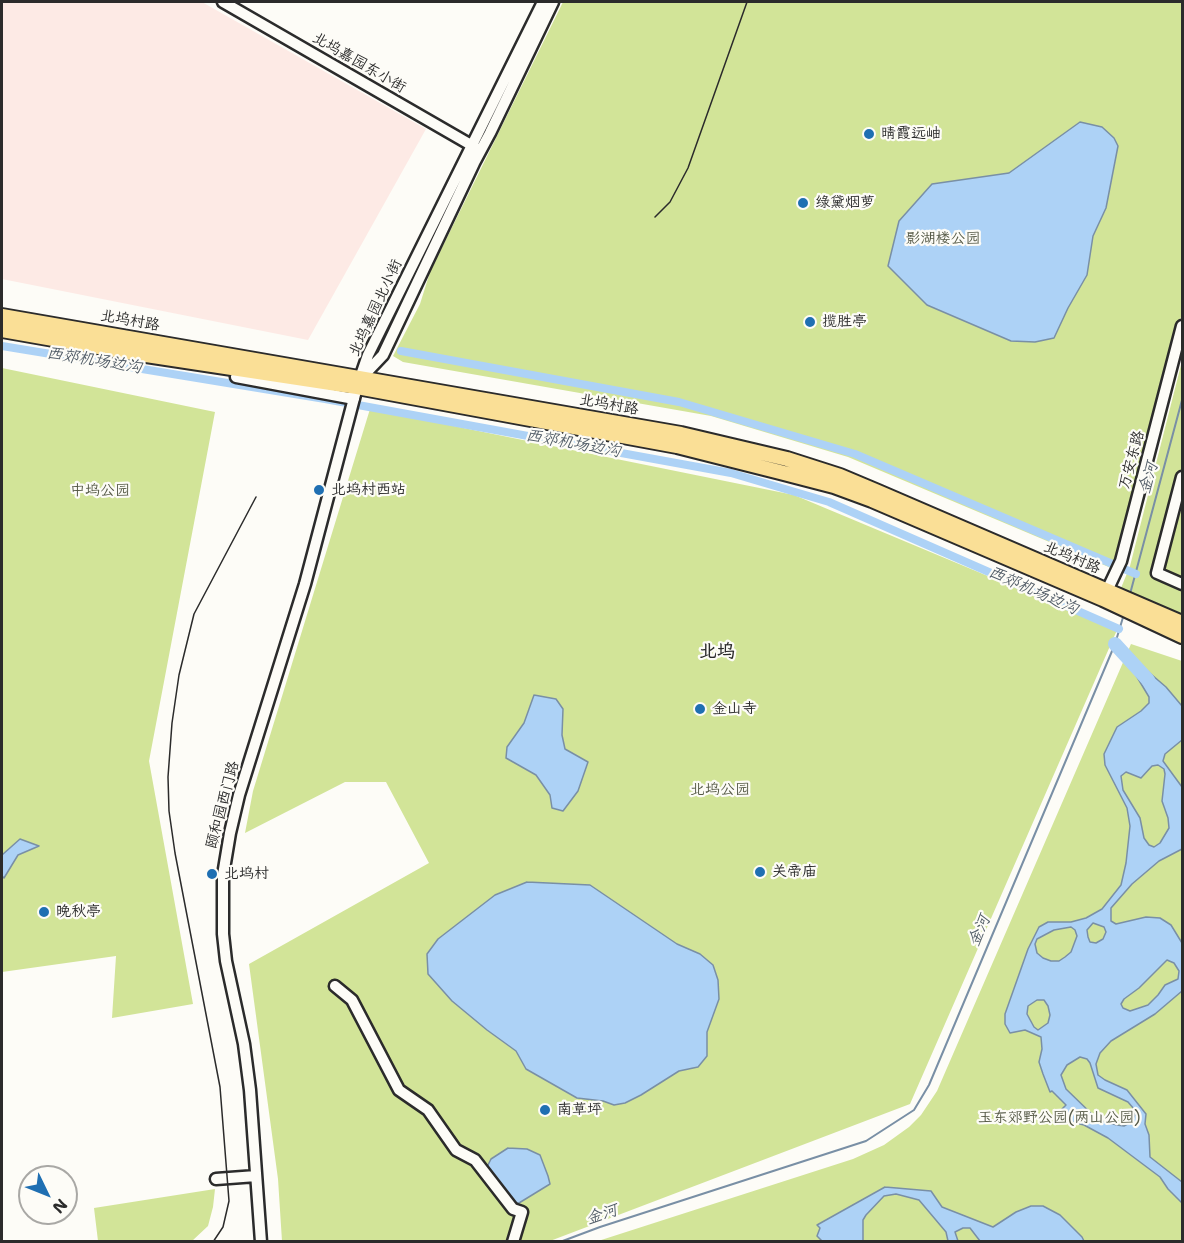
<!DOCTYPE html>
<meta charset="utf-8">
<style>
body{margin:0}
#map{position:relative;width:1184px;height:1243px;overflow:hidden;background:#fdfcf7;font-family:"Shantell Sans",sans-serif}
canvas{display:block}
.frame{position:absolute;inset:0;border:3px solid #2b2b2b;pointer-events:none}
.north{position:absolute;left:18px;top:1165px;width:60px;height:60px;box-sizing:border-box;background:#fdfcf7;border:2px solid #a9a8a5;border-radius:50%;rotate:133deg;font-size:16px;font-weight:700;line-height:24px;text-align:center;color:#2b2b2b}
.north::after{content:'';display:block;margin:auto;width:21px;height:27px;background:#1f6fb2;clip-path:polygon(50% 0,100% 100%,50% 72%,0 100%)}
</style>
<div id="map">
<canvas width="1184" height="1243"></canvas>
<div class="frame"></div>
<div class="north">N</div>
</div>
<script>
const ctx = document.querySelector('canvas').getContext('2d');
ctx.lineJoin = 'round';
function paint(path, color) { ctx.fillStyle = color; ctx.fill(path, 'evenodd'); }
const toPath = rows => new Path2D(rows.map(r => 'M' + r).join(''));
function trace(path, color, width, dash) { ctx.strokeStyle = color; ctx.lineWidth = width; ctx.lineCap = dash ? 'butt' : 'round'; ctx.setLineDash(dash || []); ctx.stroke(path); }
function drawText(font, color, halo, rows, align = 'center') {
  ctx.font = font + ' "Shantell Sans","LXGW WenKai TC",sans-serif'; ctx.lineWidth = 4.5; ctx.setLineDash([]); ctx.textBaseline = 'middle'; ctx.strokeStyle = halo; ctx.fillStyle = color; for (const [text, x, y, turn = 0] of rows) {
    ctx.save(); ctx.translate(x, y); ctx.rotate((+turn || 0) * Math.PI / 180); ctx.textAlign = isNaN(turn) ? turn : align; if (halo) ctx.strokeText(text, 0, 0); ctx.fillText(text, 0, 0); ctx.restore();
  }
}
paint(toPath([
 [2,2,202,2,426,129,308,340,2,279]
]), '#fdeae5');
paint(toPath([
 [563,2,1182,2,1182,313,1122,536,1111,568,848,457,711,416,403,362,393,356,420,304,430,272],
 [1182,361,1182,615,1121,588,1130,566],
 [2,368,215,412,149,761,193,1004,112,1018,116,956,2,972],
 [370,409,794,495,1117,630,910,1104,550,1241,282,1241,278,1179,249,964,429,863,386,782,345,782,245,833,253,791],
 [1131,644,1182,661,1182,1241,595,1242,853,1159,884,1145,909,1127,921,1115,937,1091],
 [215,1189,213,1207,208,1226,192,1241,98,1241,94,1208]
]), '#d2e498');
const water = toPath([
 [1080,122,1102,127,1114,138,1118,146,1106,208,1093,236,1087,275,1068,308,1054,338,1035,342,1011,341,927,305,888,266,899,221,932,184,1009,173,1080,122],
 [1138,663,1166,687,1182,706,1182,740,1165,754,1163,761,1182,787,1182,849,1159,861,1132,884,1111,908,1111,921,1116,924,1146,917,1160,918,1171,925,1182,943,1182,991,1155,1014,1111,1041,1100,1053,1096,1064,1098,1075,1105,1080,1127,1090,1146,1114,1145,1124,1149,1135,1150,1157,1182,1182,1182,1203,1168,1189,1160,1177,1108,1138,1084,1125,1064,1120,1057,1114,1066,1105,1052,1091,1050,1092,1043,1074,1039,1062,1042,1049,1041,1037,1025,1030,1010,1033,1005,1024,1005,1014,1028,949,1039,927,1048,922,1071,922,1086,918,1102,909,1121,885,1126,863,1130,826,1127,808,1105,765,1104,754,1117,727,1141,711,1149,703,1149,697,1134,672,1138,663],
 [1158,765,1164,769,1165,774,1162,801,1168,818,1169,828,1160,843,1154,847,1149,845,1144,838,1140,818,1123,790,1121,776,1126,772,1141,778,1152,766,1158,765],
 [1093,923,1104,927,1106,932,1103,939,1096,943,1090,942,1088,937,1087,930,1093,923],
 [1071,927,1075,930,1077,936,1071,952,1065,957,1059,961,1051,961,1043,958,1037,953,1035,944,1037,939,1054,930,1071,927],
 [1167,960,1174,963,1179,971,1178,979,1165,985,1158,995,1148,1005,1130,1011,1123,1008,1121,1004,1124,999,1139,988,1167,960],
 [1037,1000,1044,1000,1048,1006,1050,1015,1048,1023,1038,1030,1034,1027,1027,1014,1028,1006,1037,1000],
 [1080,1057,1087,1059,1090,1063,1098,1088,1128,1102,1134,1109,1135,1115,1131,1122,1124,1126,1117,1125,1098,1120,1066,1089,1061,1075,1067,1065,1080,1057],
 [534,695,556,699,563,709,562,735,565,749,588,762,578,791,563,811,552,808,550,795,536,775,506,758,507,747,524,723,534,695],
 [20,839,39,846,18,855,4,878,2,876,2,855,20,839],
 [527,882,590,885,677,944,700,954,713,965,718,980,719,999,707,1032,707,1056,698,1067,679,1071,641,1095,625,1103,614,1105,603,1101,577,1098,526,1069,516,1051,487,1030,452,1001,428,974,427,954,438,939,495,895,527,882],
 [508,1148,527,1149,540,1155,548,1176,550,1184,519,1203,512,1202,487,1167,491,1159,508,1148],
 [885,1187,931,1191,942,1207,993,1227,1016,1212,1031,1206,1043,1206,1060,1215,1082,1237,1084,1241,980,1241,970,1228,963,1228,955,1232,958,1241,948,1241,946,1232,919,1200,896,1194,884,1196,866,1215,863,1220,863,1241,822,1241,817,1236,820,1228,817,1225,885,1187]
]);
paint(water, '#add2f6');
trace(water, '#798fa5', 1.5);
trace(toPath([
 [1130,594,1182,400],
 [560,1242,600,1227,866,1141,914,1110,929,1085,1115,644,1124,614]
]), '#798fa5', 2);
trace(toPath([
 [2,346,325,399,731,473,829,502,1119,629],
 [401,351,679,402,855,454,1136,574]
]), '#add2f6', 8);
trace(toPath([
 [1115,644,1148,680]
]), '#add2f6', 14);
const minor = toPath([
 [223,2,478,149],
 [364,375,383,355,474,163,490,133,553,2],
 [236,377,354,399],
 [1182,477,1157,573,1182,584],
 [1104,597,1121,561,1182,326],
 [335,986,352,1000,399,1090,428,1110,456,1150,475,1160,513,1209,522,1212,513,1242],
 [216,1179,256,1176],
 [261,1242,250,1090,244,1044,226,961,223,934,223,875,230,833,239,795,305,584,357,387,368,355,543,2]
]);
const major = toPath([
 [2,316,681,434,787,459,840,476,878,492,1182,623],
 [2,330,133,353,357,387,677,446,780,472,834,486,872,500,1103,599,1182,636]
]);
trace(minor, '#2b2b2b', 15);
trace(major, '#2b2b2b', 18);
trace(minor, '#fdfcf7', 10);
trace(major, '#fadf96', 14);
trace(toPath([
 [655,217,670,202,688,168,747,2],
 [213,1242,223,1227,229,1201,220,1087,175,853,169,811,168,777,172,723,179,675,194,614,256,497]
]), '#2b2b2b', 1.5);
for (const [x, y, r, color] of [
 [869,134,6,"#1f6fb2"],
 [803,203,6,"#1f6fb2"],
 [810,322,6,"#1f6fb2"],
 [319,490,6,"#1f6fb2"],
 [700,709,6,"#1f6fb2"],
 [760,872,6,"#1f6fb2"],
 [212,874,6,"#1f6fb2"],
 [44,912,6,"#1f6fb2"],
 [545,1110,6,"#1f6fb2"]
]) { const dot = new Path2D(); dot.arc(x, y, r, 0, 2 * Math.PI); ctx.fillStyle = color; ctx.fill(dot); trace(dot, '#fdfcf7', 2); }
drawText('15px', '#2b2b2b', '#fdfcf7', [
 ["北坞嘉园东小街",359,63,30],
 ["北坞嘉园北小街",376,308,-65],
 ["北坞村路",130,321,10],
 ["北坞村路",609,405,10],
 ["万安东路",1132,460,-75],
 ["北坞村路",1072,558,23],
 ["颐和园西门路",223,805,-75]
]);
drawText('15px', '#2b2b2b', '#fdfcf7', [
 ["晴霞远岫",881,134],
 ["绿黛烟萝",815,203],
 ["揽胜亭",822,322],
 ["北坞村西站",331,490],
 ["金山寺",712,709],
 ["关帝庙",772,872],
 ["北坞村",224,874],
 ["晚秋亭",56,912],
 ["南草坪",557,1110]
], 'left');
drawText('15px', '#555946', '#fdfcf7', [
 ["影湖楼公园",943,239],
 ["中坞公园",100,491],
 ["北坞公园",720,790],
 ["玉东郊野公园(两山公园)",1059,1118]
]);
drawText('italic 16px', '#525d68', '#fdfcf7', [
 ["西郊机场边沟",94,361,9],
 ["西郊机场边沟",573,444,10],
 ["金河",1149,478,-74],
 ["西郊机场边沟",1033,591,24],
 ["金河",980,931,-67],
 ["金河",602,1215,-18]
]);
drawText('bold 18px', '#2b2b2b', '#fdfcf7', [
 ["北坞",717,652]
]);
</script>
